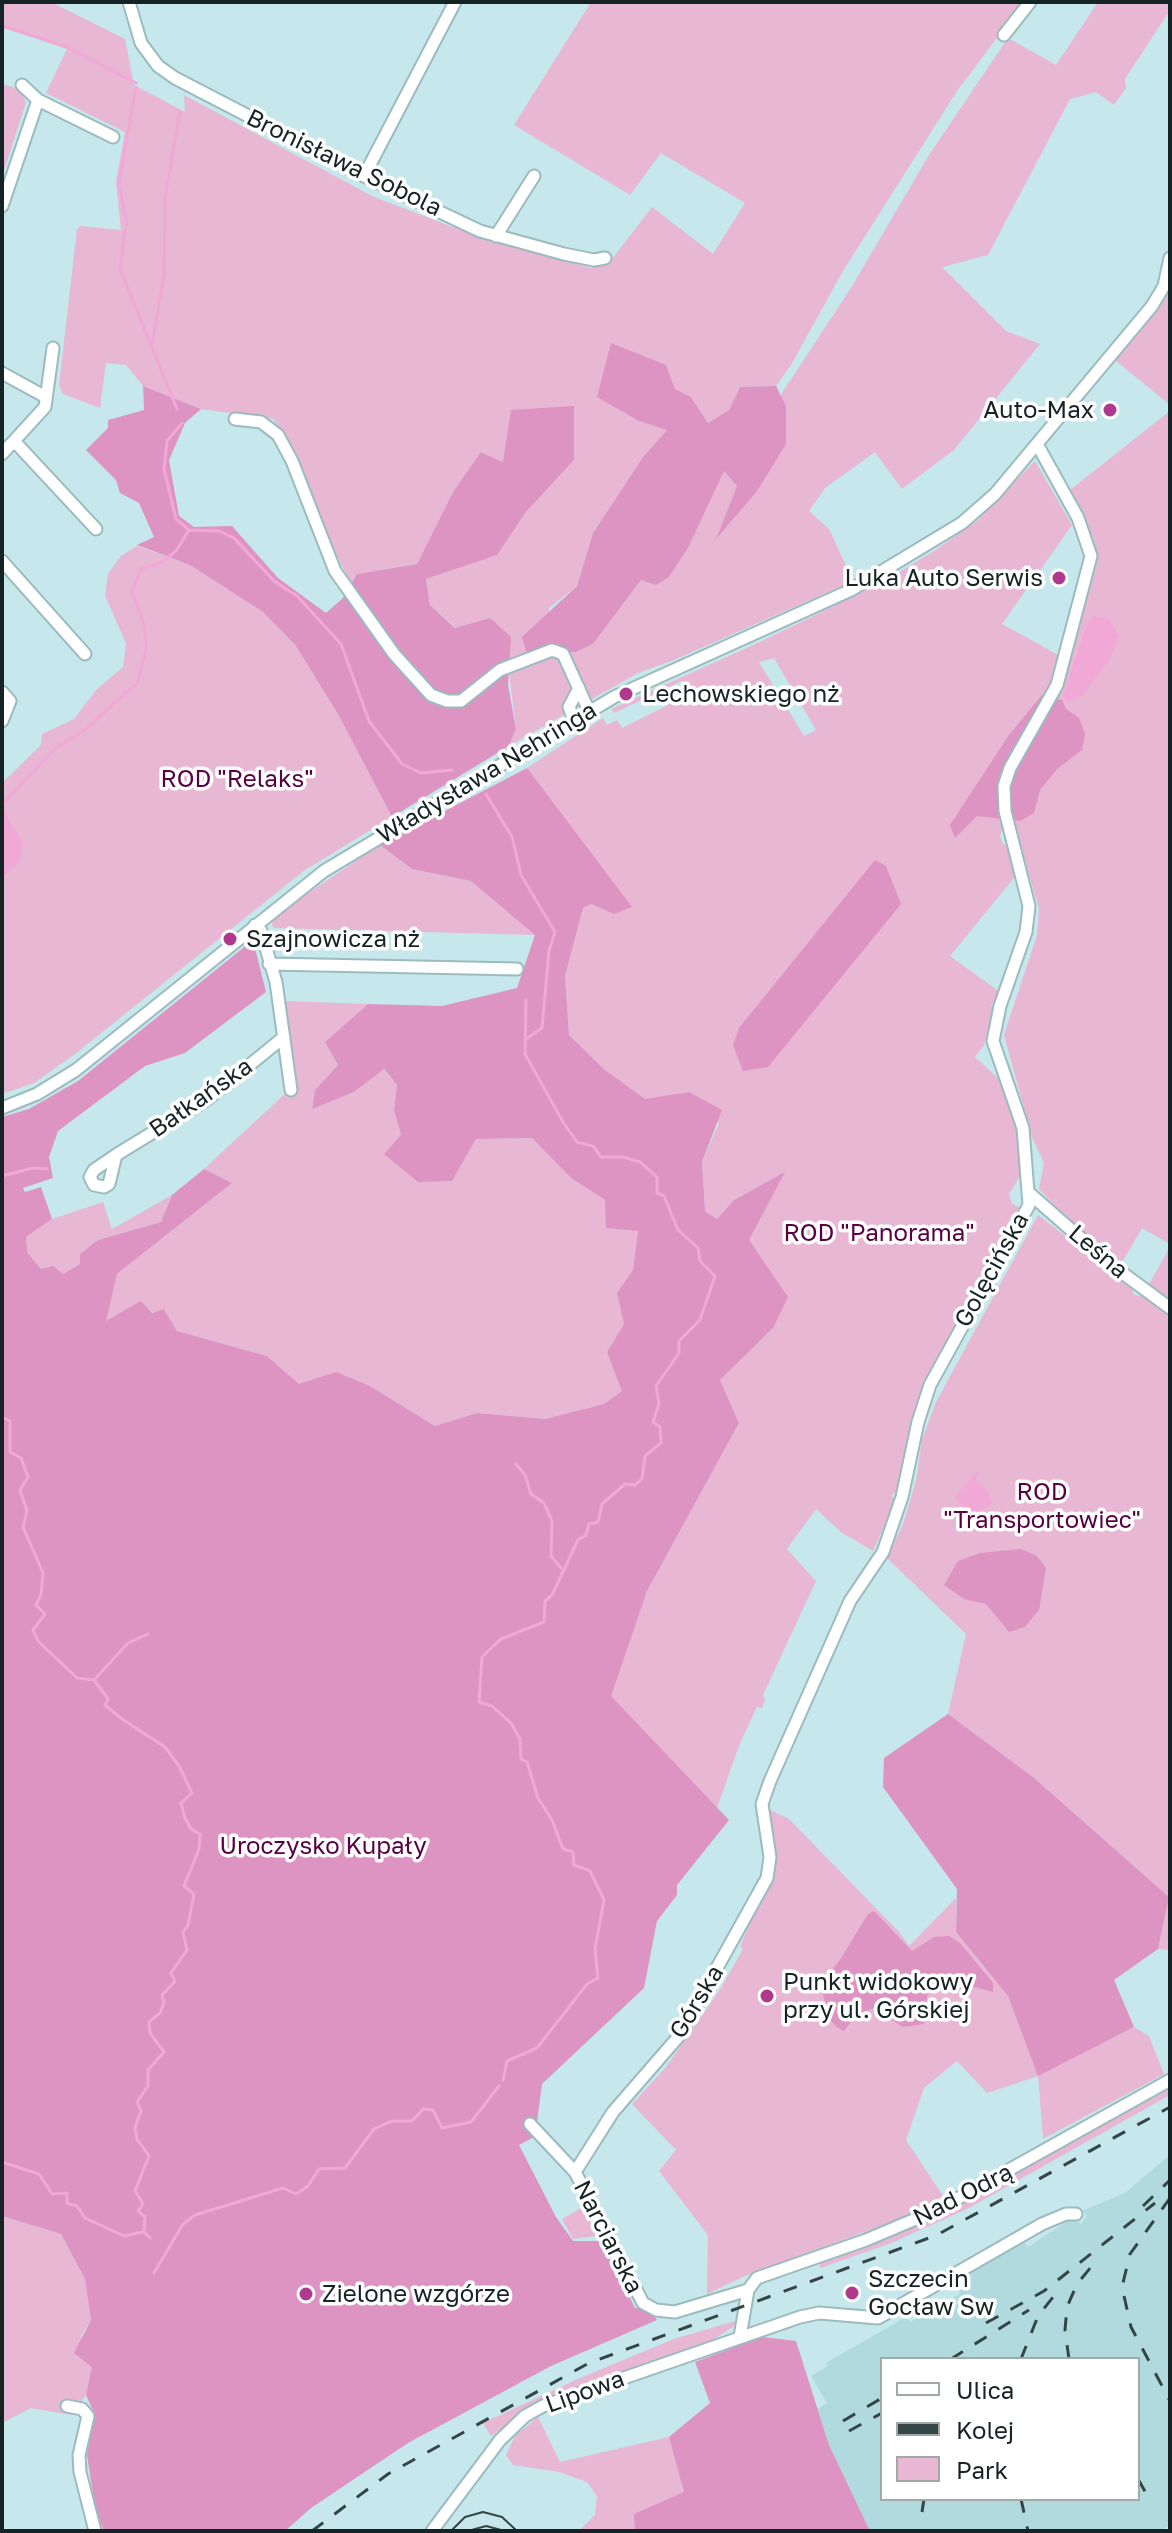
<!DOCTYPE html>
<meta charset="utf-8">
<style>
body{margin:0}
#map{position:relative;width:1172px;height:2533px;overflow:hidden;background:#c6e7eb;font-family:"Golos Text",sans-serif}
canvas{display:block}
.frame{position:absolute;inset:0;border:4px solid #162324;pointer-events:none}
.legend{position:absolute;left:880px;top:2357px;width:260px;height:144px;box-sizing:border-box;background:#fff;border:2px solid #a2a7a7;margin:0;padding:10px 14px;list-style:none;font-size:24px;color:#162324}
.legend li{display:flex;align-items:center;gap:16px;height:40px}
.legend b{width:40px;border:2px solid #a2a7a7}
</style>
<div id="map">
<canvas width="1172" height="2533"></canvas>
<div class="frame"></div>
<ul class="legend">
<li><b style="height:10px;background:#fff"></b>Ulica</li>
<li><b style="height:10px;background:#354647"></b>Kolej</li>
<li><b style="height:22px;background:#e7b7d4"></b>Park</li>
</ul>
</div>
<script>
const ctx = document.querySelector('canvas').getContext('2d');
ctx.lineJoin = 'round';
function paint(path, color) { ctx.fillStyle = color; ctx.fill(path, 'evenodd'); }
const toPath = rows => new Path2D(rows.map(r => 'M' + r).join(''));
function trace(path, color, width, dash) { ctx.strokeStyle = color; ctx.lineWidth = width; ctx.lineCap = dash ? 'butt' : 'round'; ctx.setLineDash(dash || []); ctx.stroke(path); }
function drawText(font, color, halo, rows, align = 'center') {
  ctx.font = font + ' "Golos Text",sans-serif'; ctx.lineWidth = 7; ctx.setLineDash([]); ctx.textBaseline = 'middle'; ctx.strokeStyle = halo; ctx.fillStyle = color; for (const [text, x, y, turn = 0] of rows) {
    ctx.save(); ctx.translate(x, y); ctx.rotate((+turn || 0) * Math.PI / 180); ctx.textAlign = isNaN(turn) ? turn : align; if (halo) ctx.strokeText(text, 0, 0); ctx.fillText(text, 0, 0); ctx.restore();
  }
}
paint(toPath([
 [1170,2155,1170,2526,1157,2531,870,2531,829,2445,818,2409,827,2403,811,2376,828,2366,826,2363,906,2317,910,2322,960,2294,954,2282,1024,2242,1028,2247,1072,2218,1081,2224,1087,2215,1082,2211,1125,2193],
 [882,2359,1138,2359,1138,2499,882,2499]
]), '#b1dadf');
paint(toPath([
 [2,2,51,2,125,39,134,85,185,112,184,95,374,197,450,226,590,268,609,263,652,207,713,254,745,203,661,153,630,195,514,125,591,2,1024,2,957,91,843,271,791,365,776,386,740,387,729,410,708,423,691,397,675,389,666,365,639,421,668,429,643,457,593,533,577,586,549,608,549,649,576,652,593,644,641,580,669,577,688,548,724,470,737,486,717,537,786,406,780,396,851,288,929,155,1008,38,1056,65,1098,2,1170,2,1170,10,1125,79,1126,88,1114,105,1096,92,1070,99,988,255,942,267,1006,331,1040,344,954,450,902,489,875,452,825,488,809,511,829,529,853,581,674,660,638,673,509,746,516,729,508,664,490,618,456,628,430,605,426,579,497,554,526,512,574,460,503,462,482,452,453,492,417,564,357,574,351,583,325,534,321,517,274,419,201,409,143,386,126,365,106,363,100,408,63,394,59,385,77,229,80,226,121,230,116,182,125,132,46,93,67,49,5,28,2,34],
 [2,84,19,89,26,102,2,177],
 [1170,288,1170,405,1115,360,1162,304],
 [1170,411,1170,1244,1142,1228,1120,1266,1090,1242,1039,1189,1044,1163,1032,1137,1004,1035,1037,935,1039,909,1007,799,1065,676,1097,563,1094,540,1070,490],
 [1035,461,1072,525,1002,624,1060,656,1000,836,1003,844,1010,846,1018,873,950,956,1001,993,991,1005,995,1010,984,1045,975,1057,1001,1081,1011,1098,1021,1144,1020,1176,1009,1194,1012,1204,1019,1207,916,1405,898,1489,892,1495,895,1502,873,1551,841,1532,816,1509,787,1549,816,1581,763,1695,765,1700,762,1708,757,1707,740,1743,717,1808,610,1696,647,1591,739,1423,720,1380,773,1328,749,1240,784,1173,734,1200,717,1219,705,1211,702,1162,719,1123,688,1092,645,1100,605,1070,569,1035,565,976,583,908,591,904,614,914,527,768,603,718,607,725,617,720,622,728,690,694,682,681,614,713,611,709,762,641,883,582,934,551,977,521],
 [774,658,816,730,804,736,759,662],
 [137,546,190,565,263,612,296,646,339,716,392,817,305,870,75,1054,34,1083,2,1094,2,783,41,745,42,734,74,719,96,690,123,667,126,643,105,596,108,574,121,556],
 [380,845,412,869,471,881,536,935,273,928,272,922,299,899],
 [283,1001,368,1004,325,1042,338,1065,315,1090,312,1108,354,1092,383,1069,397,1085,394,1110,401,1135,452,1181,476,1139,532,1138,571,1178,605,1200,638,1230,633,1270,618,1293,624,1324,607,1352,623,1391,604,1404,545,1419,477,1413,435,1426,370,1386,299,1384,267,1356,177,1331,165,1310,105,1321,117,1274,232,1183,204,1169,288,1091],
 [172,1195,161,1222,98,1240,80,1264,63,1274,41,1269,26,1251,26,1237,52,1219,103,1202,112,1229],
 [1038,1215,1131,1286,1134,1295,1146,1297,1170,1316,1170,1950,1158,1949,1169,1897,1033,1777,948,1714,966,1634,887,1558,903,1524,916,1481,922,1440,936,1402],
 [1170,1247,1170,1302,1148,1286],
 [766,1808,789,1819,899,1932,909,1946,956,1898,956,1932,1008,1996,1038,2075,1134,2027,1149,2036,1164,2074,1043,2139,1038,2076,987,2093,957,2061,924,2088,906,2140,943,2196,899,2219,743,2277,707,2294,708,2235,659,2171,676,2150,632,2104,666,2067,721,1988,743,1949,740,1946,775,1865],
 [1170,2085,1170,2095,967,2209,889,2244,820,2268,820,2263,919,2225,1003,2181],
 [583,2207,597,2236,573,2239,562,2219],
 [2,2216,61,2234,85,2279,91,2320,81,2336,93,2366,86,2395,72,2415,31,2408,2,2423],
 [735,2321,734,2326,711,2341,536,2403,491,2436,483,2423,580,2378,674,2339],
 [538,2417,560,2462,669,2437,685,2492,635,2514,635,2531,579,2531,595,2515,597,2496,587,2482,559,2472,513,2465,506,2455,515,2436]
]), '#e7b7d4');
paint(toPath([
 [611,343,666,365,675,389,691,397,708,423,729,410,740,387,776,386,786,406,786,444,757,491,716,539,737,486,724,471,688,548,669,577,656,585,641,580,593,644,576,652,526,651,522,637,577,586,593,533,643,457,667,430,639,421,597,397],
 [143,386,201,409,185,423,169,460,179,516,194,527,232,526,278,578,326,613,342,599,357,574,417,564,453,492,481,452,503,462,511,410,574,406,574,460,526,512,497,555,426,579,430,605,455,628,490,618,511,637,508,685,516,729,509,746,392,817,339,716,296,646,263,612,190,565,137,545,154,537,139,503,120,493,116,480,86,450,108,428,108,420,144,410],
 [1042,695,1062,700,1066,709,1079,718,1085,734,1082,750,1057,769,1040,790,1034,813,1020,821,977,816,955,838,950,825,1009,735],
 [527,768,632,907,614,914,591,904,583,908,565,976,569,1035,605,1070,645,1099,689,1092,722,1110,702,1162,705,1211,717,1219,734,1200,785,1172,749,1240,788,1297,773,1328,720,1380,739,1423,647,1591,611,1696,729,1820,677,1885,677,1895,657,1921,644,1988,542,2084,537,2122,525,2125,536,2136,519,2145,556,2217,573,2241,602,2241,635,2308,649,2308,657,2320,551,2366,408,2443,311,2508,285,2531,104,2531,96,2513,87,2455,94,2413,86,2395,92,2367,74,2353,91,2320,85,2279,61,2234,2,2216,2,1117,29,1109,78,1081,253,940,266,992,185,1053,145,1066,58,1131,49,1157,53,1178,23,1188,25,1192,41,1187,52,1219,26,1237,27,1252,41,1269,53,1266,63,1274,80,1264,80,1254,98,1240,161,1222,172,1195,204,1169,232,1183,117,1274,106,1321,141,1301,152,1313,164,1309,177,1331,267,1356,299,1384,336,1372,370,1386,435,1426,477,1413,545,1419,604,1404,622,1391,607,1352,624,1324,617,1293,633,1270,638,1231,606,1228,605,1200,571,1178,532,1138,476,1139,452,1181,418,1182,384,1154,401,1135,394,1110,397,1085,384,1069,354,1092,312,1109,315,1090,338,1065,325,1042,368,1004,442,1006,517,988,535,935,471,881,412,869,380,845],
 [875,860,886,866,901,904,768,1067,743,1071,733,1045,739,1028],
 [1021,1549,1037,1556,1046,1568,1039,1610,1025,1627,1009,1632,986,1604,964,1599,944,1585,958,1561,980,1553],
 [948,1714,1033,1777,1169,1897,1158,1949,1114,1980,1134,2027,1038,2076,1008,1996,956,1932,957,1889,883,1787,884,1758],
 [874,1911,912,1951,934,1937,949,1936,960,1943,993,1983,993,1992,956,1982,928,1989,924,2024,903,2027,874,2008,856,2015,844,2031,837,2027,830,2020,820,1984,840,1960,868,1914],
 [762,2337,796,2341,829,2445,870,2531,635,2531,634,2514,684,2492,669,2437,710,2403,695,2362]
]), '#dd94c3');
paint(toPath([
 [1094,615,1109,619,1119,636,1110,658,1083,695,1069,702,1063,695,1086,627],
 [2,798,10,824,22,841,20,861,2,878],
 [978,1470,976,1481,988,1492,992,1505,969,1515,955,1497]
]), '#f2a8d6');
trace(toPath([
 [2,26,65,46,136,83],
 [127,225,119,182,136,88],
 [125,230,120,269,177,409],
 [152,345,164,274,165,198,180,112],
 [182,423,167,441,164,469,176,519,189,530,219,531,234,538,274,581,297,596,341,644,369,721,402,764,421,773,452,770],
 [486,794,512,837,521,875,555,932,549,951,542,1028,526,1039],
 [2,804,56,748,86,729,138,682,146,649,144,625,132,592,141,569,159,564,176,551,189,530],
 [2,1176,33,1168,47,1169],
 [2,1417,10,1421,10,1452,21,1458,28,1477,20,1490,27,1511,23,1527,43,1573,41,1595,36,1605,45,1614,33,1630,38,1641,77,1678,94,1680,108,1699,105,1705,122,1719,165,1747,179,1766,192,1793,181,1803,185,1818,191,1829,200,1834,199,1849,184,1886,194,1894,188,1925,183,1932,187,1950,171,1973,175,1981,162,1995,164,2002,160,2013,149,2022,150,2033,164,2052,148,2070,148,2086,137,2102,141,2111,135,2128,137,2139,149,2156,135,2191,143,2204,138,2211,145,2217,144,2232,150,2238],
 [516,1464,525,1475,531,1494,544,1503,552,1521,551,1556,561,1568],
 [94,1680,128,1643,148,1634],
 [503,2080,507,2061,537,2048,587,1984,598,1978,595,1949,604,1900,590,1871,574,1865,573,1852,563,1849,552,1820,538,1798,527,1762,521,1759,520,1739,511,1723,492,1706,479,1702,482,1657,501,1639,544,1622,545,1601,552,1595,578,1540,586,1535,589,1524,598,1522,602,1504,625,1484,635,1485,642,1479,645,1456,661,1443,660,1427,653,1422,659,1404,656,1386,679,1353,679,1341,700,1320,715,1276,700,1261,698,1248,678,1230,664,1196,657,1193,657,1177,640,1162,623,1157,601,1157,593,1146,577,1142,563,1122,525,1054,526,1000],
 [2,2162,39,2174,52,2194,67,2193,67,2203,77,2206,85,2218,124,2236,143,2232],
 [154,2273,183,2224,195,2215,283,2188,296,2194,308,2186,319,2169,345,2168,374,2129,392,2121,412,2121,423,2109,433,2110,442,2128,471,2122,499,2086]
]), '#f2a8d6', 3);
const minor = toPath([
 [129,2,141,43,158,66,175,78,364,176,480,231,564,254,594,260,605,258],
 [1004,35,1030,2],
 [22,85,38,100],
 [364,176,455,2],
 [2,206,38,100,113,137],
 [496,236,534,176],
 [2,373,44,396],
 [235,419,261,422,278,435,292,461,335,571,394,654,431,695,447,701,461,701,500,670,552,650,563,654,589,711],
 [15,442,96,529],
 [2,454,45,407,53,348],
 [2,561,85,654],
 [2,692,10,701,2,721],
 [574,720,569,707,579,688],
 [255,925,261,931,276,982,291,1090],
 [269,964,517,969],
 [2,1108,37,1094,76,1070,324,871,614,697,851,590,962,523,995,494,1152,306,1164,286,1170,258],
 [116,1155,109,1184,104,1187,94,1185,90,1177,94,1170,116,1155,209,1098,284,1037],
 [1029,1193,1109,1263,1170,1308],
 [530,2124,575,2172,643,2303,656,2310,675,2312,748,2290],
 [575,2172,613,2112,679,2036,767,1878,770,1857,762,1804,770,1781,850,1601,883,1552,902,1497,918,1422,930,1385,1029,1205,1023,1128,993,1041,1000,1006,1026,932,1029,906,1005,811,1004,786,1010,768,1057,685,1091,556,1078,518,1037,444],
 [740,2337,748,2290,757,2278,866,2240,937,2210,1170,2080],
 [67,2406,82,2409,88,2416,79,2455,80,2472,95,2531],
 [432,2531,500,2440,525,2416,543,2406,800,2317,819,2313,878,2318,1042,2224,1066,2214,1076,2214]
]);
trace(minor, '#9bbbbf', 15);
trace(minor, '#fff', 11);
trace(toPath([
 [451,2531,465,2517,483,2512,502,2517,517,2531],
 [468,2531,486,2526,505,2531]
]), '#354647', 2);
trace(toPath([
 [1170,2198,1130,2254,1122,2287,1131,2327,1170,2401],
 [1143,2206,1170,2180],
 [986,2323,1044,2291,1155,2203],
 [951,2359,1029,2310],
 [1021,2359,1038,2316,1061,2287],
 [1069,2359,1065,2330,1067,2307,1077,2284,1096,2261],
 [843,2421,882,2398],
 [849,2431,882,2413],
 [1138,2479,1146,2493],
 [1021,2499,1028,2531],
 [922,2512,924,2499],
 [312,2531,388,2474,589,2363,937,2235,1170,2107]
]), '#354647', 3, [14, 14]);
for (const [x, y, r, color] of [
 [1110,410,8,"#b0388d"],
 [1059,578,8,"#b0388d"],
 [626,694,8,"#b0388d"],
 [230,939,8,"#b0388d"],
 [767,1996,8,"#b0388d"],
 [852,2293,8,"#b0388d"],
 [306,2294,8,"#b0388d"]
]) { const dot = new Path2D(); dot.arc(x, y, r, 0, 2 * Math.PI); ctx.fillStyle = color; ctx.fill(dot); trace(dot, '#fff', 3); }
drawText('24px', '#162324', '#fff', [
 ["Bronisława Sobola",344,163,26],
 ["Władysława Nehringa",487,773,-31],
 ["Bałkańska",201,1098,-35],
 ["Leśna",1098,1252,40],
 ["Golęcińska",992,1270,-61],
 ["Górska",697,2002,-59],
 ["Nad Odrą",963,2195,-27],
 ["Narciarska",608,2237,63],
 ["Lipowa",585,2392,-20]
]);
drawText('24px', '#162324', '#fff', [
 ["Auto-Max",1094,410,"right"],
 ["Luka Auto Serwis",1043,578,"right"],
 ["Lechowskiego nż",642,694],
 ["Szajnowicza nż",246,939],
 ["Punkt widokowy",783,1982],
 ["przy ul. Górskiej",783,2010],
 ["Szczecin",868,2279],
 ["Gocław Sw",868,2307],
 ["Zielone wzgórze",322,2294]
], 'left');
drawText('24px', '#570042', '#fff', [
 ["ROD \"Relaks\"",237,779],
 ["ROD \"Panorama\"",879,1233],
 ["ROD",1042,1492],
 ["\"Transportowiec\"",1042,1520],
 ["Uroczysko Kupały",323,1846]
]);
</script>
